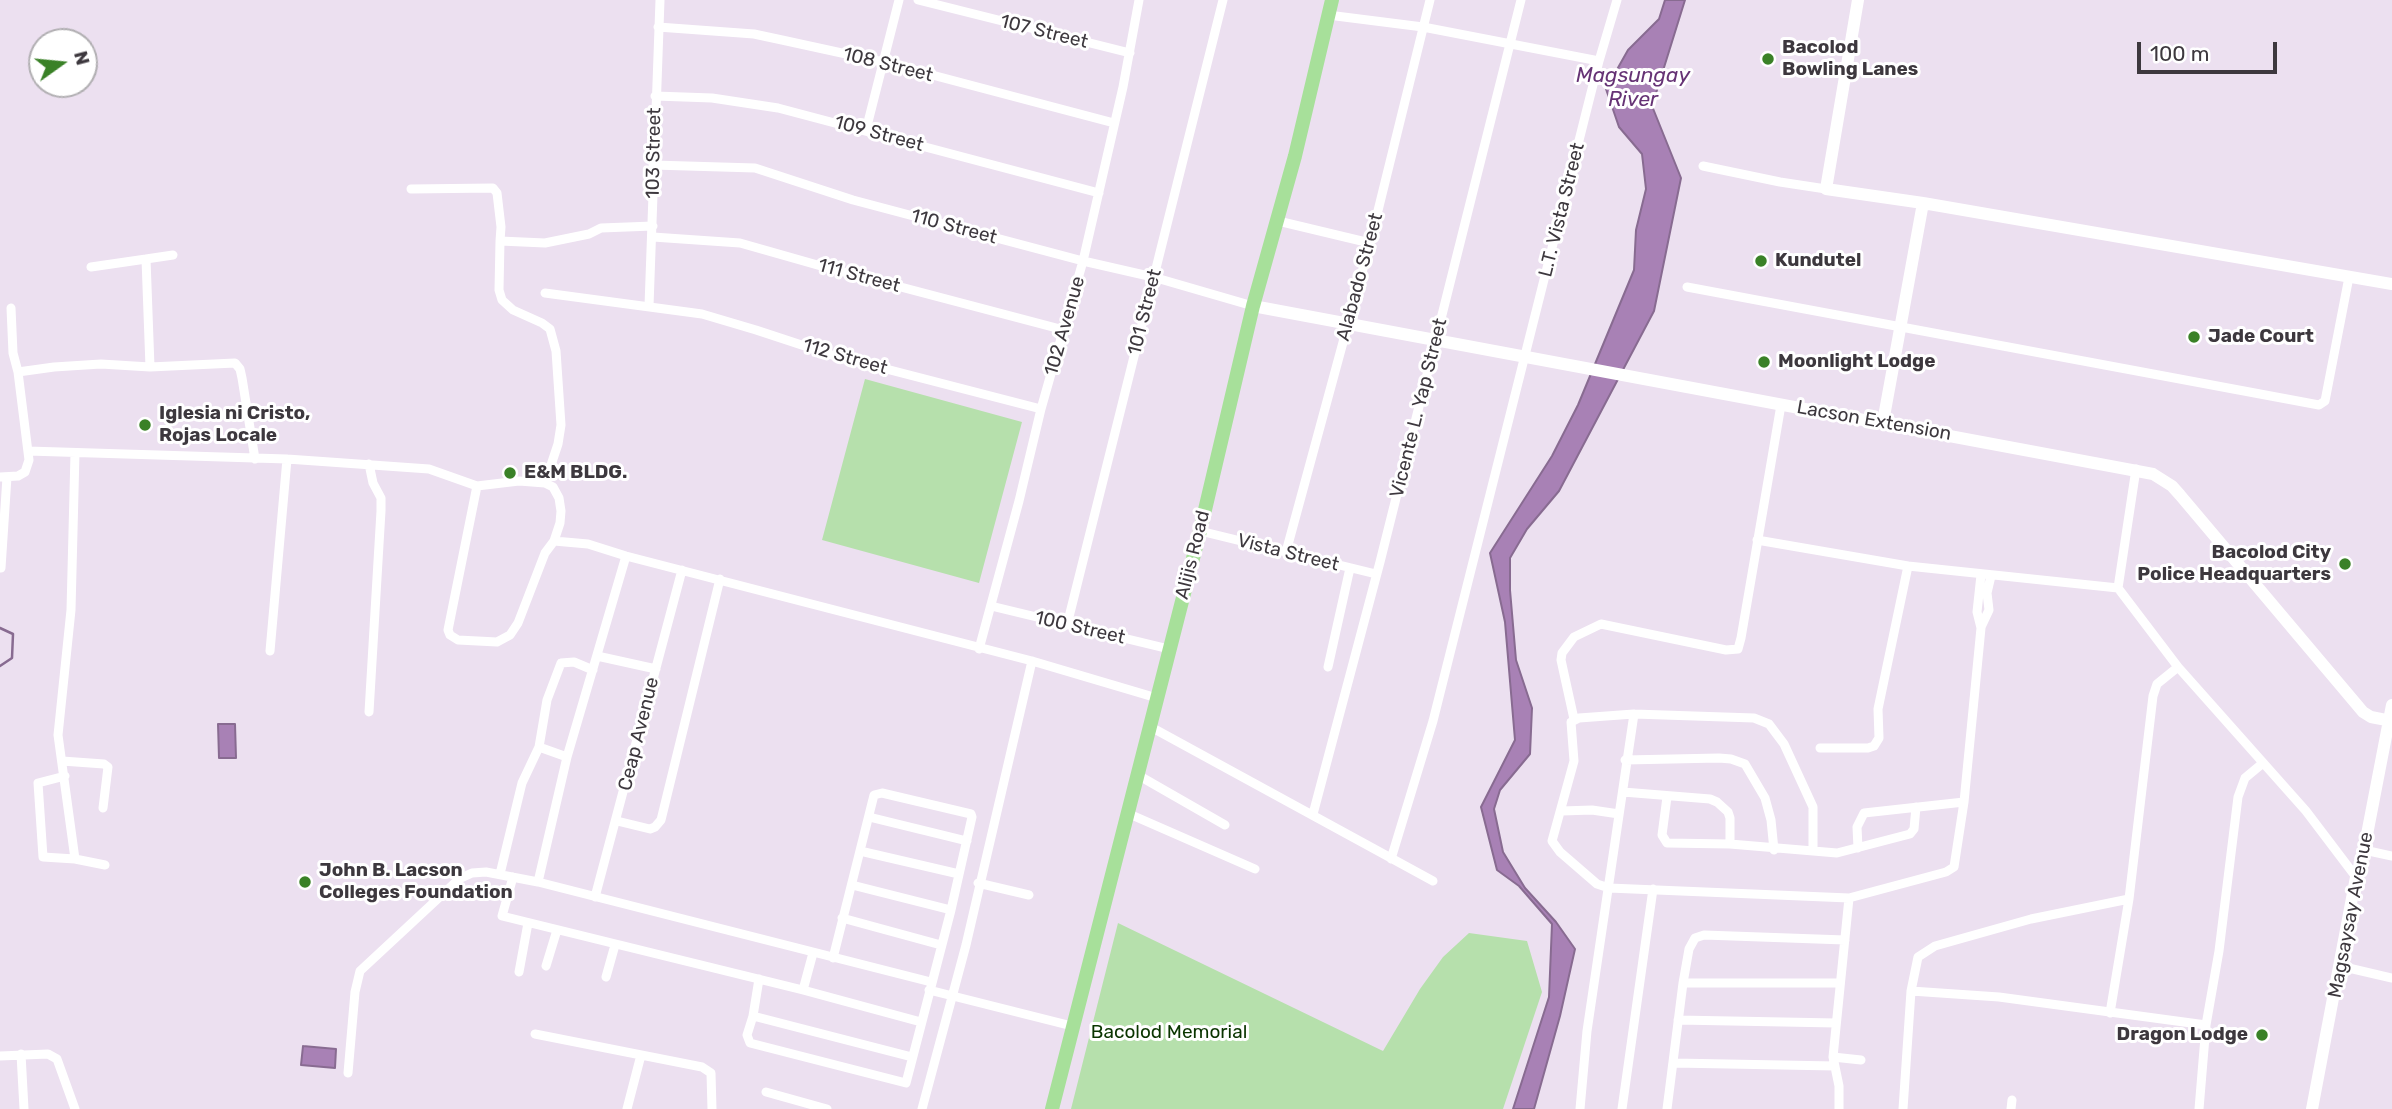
<!DOCTYPE html>
<style>
body{margin:0}
#map{position:relative;width:2392px;height:1109px;overflow:hidden;background:#ece0f0;font-family:Rubik,sans-serif}
canvas{display:block}
.north{position:absolute;left:28px;top:28px;width:70px;height:70px;box-sizing:border-box;background:#fff;border:2px solid #b1afb2;border-radius:50%;rotate:75deg;font-size:19px;font-weight:700;line-height:28px;text-align:center;color:#3d383e}
.north::after{content:'';display:block;margin:auto;width:24px;height:32px;background:#3a8127;clip-path:polygon(50% 0,100% 100%,50% 72%,0 100%)}
.scale{position:absolute;left:2137px;top:42px;width:140px;height:32px;box-sizing:border-box;border:4px solid #3d383e;border-top:0;padding-left:9px;font-size:21px;line-height:24px;white-space:nowrap;color:#3d383e;-webkit-text-stroke:5px #fff;paint-order:stroke}
</style>
<div id="map">
<canvas width="2392" height="1109"></canvas>
<div class="north">N</div>
<div class="scale">100 m</div>
</div>
<script>
const ctx = document.querySelector('canvas').getContext('2d');
ctx.lineJoin = 'round';
function paint(path, color) { ctx.fillStyle = color; ctx.fill(path, 'evenodd'); }
const toPath = rows => new Path2D(rows.map(r => 'M' + r).join(''));
function trace(path, color, width, dash) { ctx.strokeStyle = color; ctx.lineWidth = width; ctx.lineCap = dash ? 'butt' : 'round'; ctx.setLineDash(dash || []); ctx.stroke(path); }
function drawText(font, color, halo, rows, align = 'center') {
  ctx.font = font + ' Rubik,sans-serif'; ctx.lineWidth = 6; ctx.setLineDash([]); ctx.textBaseline = 'middle'; ctx.strokeStyle = halo; ctx.fillStyle = color; for (const [text, x, y, turn = 0] of rows) {
    ctx.save(); ctx.translate(x, y); ctx.rotate((+turn || 0) * Math.PI / 180); ctx.textAlign = isNaN(turn) ? turn : align; if (halo) ctx.strokeText(text, 0, 0); ctx.fillText(text, 0, 0); ctx.restore();
  }
}
paint(toPath([
 [865,379,1022,422,979,583,822,540],
 [1118,923,1383,1051,1420,989,1443,957,1469,933,1527,941,1542,992,1503,1109,1071,1109]
]), '#b6e0ac');
const water = toPath([
 [1665,0,1685,0,1652,106,1681,178,1654,311,1559,491,1527,529,1510,558,1510,590,1516,660,1532,708,1530,754,1500,790,1494,809,1503,852,1525,888,1556,922,1575,949,1560,1016,1534,1109,1513,1109,1549,997,1552,924,1519,886,1497,870,1481,807,1515,740,1505,622,1490,553,1552,456,1578,405,1634,270,1636,230,1646,189,1642,154,1619,127,1606,89,1628,50,1659,19,1665,0],
 [218,724,235,724,236,758,219,758,218,724],
 [303,1046,336,1049,335,1068,301,1065,303,1046]
]);
paint(water, '#a881b5');
trace(water, '#886b91', 2);
trace(toPath([
 [0,628,13,634,12,658,0,666]
]), '#886b91', 2.5);
trace(toPath([
 [918,0,1130,53],
 [1328,15,1423,27,1599,61],
 [658,27,754,34,782,40,883,62,1114,123],
 [655,96,712,98,778,108,1099,193],
 [866,130,899,0],
 [653,165,755,168,853,200,1083,261,1153,277,1253,306],
 [1703,166,1780,182,1826,189],
 [411,189,493,188,497,193,501,227,500,241,545,243,589,234,601,228,653,226],
 [1278,221,1370,243],
 [653,237,740,243,821,266,1064,330],
 [500,241,499,290,502,300,513,310,542,323,550,329,556,351,561,425,558,444,545,483],
 [146,259,173,255],
 [91,267,146,259,150,367],
 [1687,287,2319,405,2325,401,2349,277],
 [545,293,702,314,756,330,832,355,1041,409],
 [649,306,660,0],
 [18,372,54,367,101,364,150,367,235,363,240,369,242,378,255,459],
 [28,451,287,459,429,469,477,486,519,481,545,483,553,487,559,498,561,511,560,523,554,541,545,553,518,623,510,635,497,642,458,640,450,635,448,630,477,486],
 [75,453,71,610,58,735,75,859],
 [2136,469,2118,588,2178,667,2306,811,2356,877],
 [0,477,18,476,25,472,29,460,18,372,13,353,11,308],
 [1200,531,1376,574],
 [1757,540,1908,566,2118,588],
 [554,541,588,544,626,556,1032,661,1157,698],
 [1286,552,1370,243,1430,0],
 [1,568,7,477],
 [991,606,1169,649],
 [1067,625,1223,0],
 [1981,627,1989,610,1987,593,1991,576],
 [979,649,1019,501,1041,409,1083,261,1123,87,1139,0],
 [270,651,287,459],
 [597,656,656,669],
 [1328,667,1350,568],
 [369,712,381,511,381,498,373,483,369,464],
 [1574,719,1561,660,1562,653,1574,637,1601,624,1726,650,1738,649,1741,638,1781,405],
 [1149,726,1433,881],
 [539,747,567,757],
 [1820,748,1868,748,1874,746,1879,738,1878,709,1908,566],
 [1625,760,1719,758,1731,759,1745,764,1765,798,1771,820,1774,850],
 [62,761,104,764,108,767,103,808],
 [1136,774,1225,825],
 [65,776,38,783,43,857,75,859,105,865],
 [1623,792,1710,799,1717,802,1728,812,1730,818,1730,844],
 [1667,797,1662,835,1667,843,1730,844,1837,853,1910,834,1914,829,1916,807],
 [1562,811,1592,810,1619,814],
 [1127,813,1255,869],
 [1313,814,1380,562,1521,0],
 [869,817,967,841],
 [617,821,650,829,655,827,661,820,720,579],
 [1858,848,1857,827,1864,813,1964,802],
 [2364,850,2392,856],
 [860,851,959,874],
 [1813,851,1813,807,1784,744,1769,724,1754,718,1634,714,1579,718,1571,722,1574,761,1552,841,1560,852,1597,884,1609,888,1849,898,1946,872,1954,867,1964,802,1981,628,1977,612,1981,575],
 [1391,859,1433,721,1599,61,1617,0],
 [500,874,522,783,539,747,547,700,561,663,574,662,593,670],
 [513,877,502,916,803,990,921,1022],
 [538,882,567,757,626,556],
 [978,883,1029,895],
 [852,885,951,910],
 [595,897,682,570],
 [842,918,941,945],
 [546,966,557,930],
 [2340,966,2392,978],
 [519,972,528,923],
 [606,977,615,945],
 [759,979,753,1016,747,1035,750,1043,906,1083,951,910,972,817,971,814,882,793,874,795,833,958],
 [1683,983,1840,983],
 [803,990,813,953],
 [929,990,1072,1026],
 [1911,991,1999,997,2206,1025],
 [2110,1013,2129,899],
 [753,1016,912,1057],
 [1678,1020,1836,1023],
 [535,1034,702,1067,711,1073,712,1109],
 [21,1054,24,1109],
 [0,1056,48,1054,57,1059,75,1109],
 [1833,1057,1861,1060],
 [1674,1063,1835,1066],
 [348,1073,355,992,360,971,459,879,472,873,486,872,538,882,931,982],
 [766,1092,827,1109],
 [627,1109,641,1055],
 [922,1109,966,945,1032,661],
 [1580,1109,1587,1031,1634,714],
 [1622,1109,1653,889],
 [1667,1109,1683,983,1689,949,1695,938,1704,935,1845,940],
 [1839,1109,1839,1086,1833,1057,1849,898],
 [1903,1109,1911,991,1918,957,1935,946,2031,919,2129,899,2153,696,2157,684,2178,667],
 [2011,1109,2012,1100],
 [2199,1109,2206,1025,2219,951,2238,797,2245,778,2263,763]
]), '#fff', 9);
trace(toPath([
 [1858,0,1826,189,1923,203,2392,284],
 [1253,306,2153,474,2172,486,2180,495,2363,712,2371,717,2392,721],
 [1883,422,1923,203],
 [2312,1109,2356,877,2364,850,2392,705]
]), '#fff', 12);
trace(toPath([
 [1052,1109,1200,531,1253,306,1295,156,1332,0]
]), '#a7e09a', 14);
for (const [x, y, r, color] of [
 [1768,59,7,"#3a8127"],
 [1761,261,7,"#3a8127"],
 [2194,337,7,"#3a8127"],
 [1764,362,7,"#3a8127"],
 [145,425,7,"#3a8127"],
 [510,473,7,"#3a8127"],
 [2345,564,7,"#3a8127"],
 [305,882,7,"#3a8127"],
 [2262,1035,7,"#3a8127"]
]) { const dot = new Path2D(); dot.arc(x, y, r, 0, 2 * Math.PI); ctx.fillStyle = color; ctx.fill(dot); trace(dot, '#fff', 2.5); }
drawText('19px', '#3d383e', '#fff', [
 ["107 Street",1044,32,14],
 ["108 Street",888,65,14],
 ["109 Street",879,134,15],
 ["103 Street",654,153,-89],
 ["L.T. Vista Street",1562,210,-76],
 ["110 Street",954,227,15],
 ["111 Street",859,276,15],
 ["Alabado Street",1360,277,-75],
 ["101 Street",1145,312,-76],
 ["102 Avenue",1065,326,-74],
 ["112 Street",845,357,16],
 ["Vicente L. Yap Street",1419,408,-76],
 ["Lacson Extension",1874,421,10],
 ["Vista Street",1288,553,14],
 ["Alijis Road",1193,555,-76],
 ["100 Street",1080,628,13],
 ["Ceap Avenue",639,734,-76],
 ["Magsaysay Avenue",2351,915,-79]
]);
drawText('bold 19px', '#3d383e', '#fff', [
 ["Bacolod",1782,48],
 ["Bowling Lanes",1782,70],
 ["Kundutel",1775,261],
 ["Jade Court",2208,337],
 ["Moonlight Lodge",1778,362],
 ["Iglesia ni Cristo,",159,414],
 ["Rojas Locale",159,436],
 ["E&M BLDG.",524,473],
 ["Bacolod City",2331,553,"right"],
 ["Police Headquarters",2331,575,"right"],
 ["John B. Lacson",319,871],
 ["Colleges Foundation",319,893],
 ["Dragon Lodge",2248,1035,"right"]
], 'left');
drawText('19px', '#0a3500', '#fff', [
 ["Bacolod Memorial",1169,1033]
]);
drawText('italic 21px', '#663375', '#fff', [
 ["Magsungay",1633,76],
 ["River",1633,100]
]);
</script>
